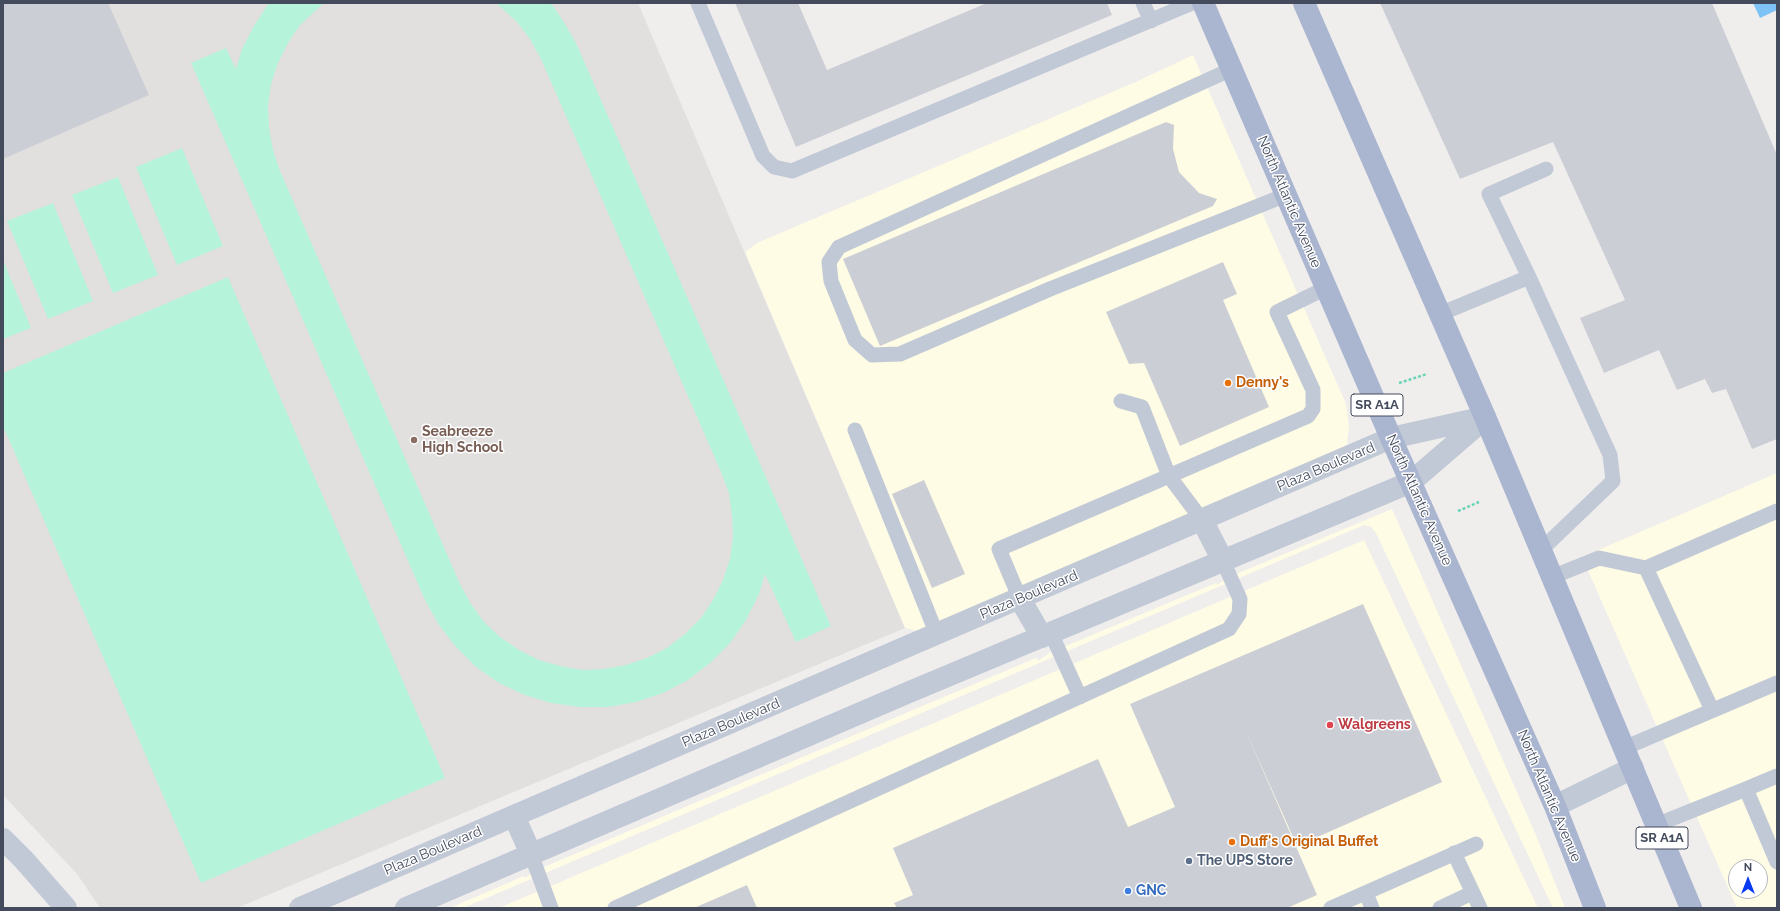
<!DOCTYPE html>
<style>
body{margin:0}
#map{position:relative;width:1780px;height:911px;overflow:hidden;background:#f0eeed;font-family:Raleway,sans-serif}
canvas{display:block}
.frame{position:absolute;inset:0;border:4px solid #444b5d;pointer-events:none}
.north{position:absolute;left:1728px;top:859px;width:40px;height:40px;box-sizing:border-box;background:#fff;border:1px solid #b4b7be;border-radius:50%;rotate:0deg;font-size:11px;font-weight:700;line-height:16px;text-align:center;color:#444b5d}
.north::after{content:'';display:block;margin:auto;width:14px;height:18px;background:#073af1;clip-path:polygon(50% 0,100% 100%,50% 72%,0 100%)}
</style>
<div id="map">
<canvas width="1780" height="911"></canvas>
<div class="frame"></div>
<div class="north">N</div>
</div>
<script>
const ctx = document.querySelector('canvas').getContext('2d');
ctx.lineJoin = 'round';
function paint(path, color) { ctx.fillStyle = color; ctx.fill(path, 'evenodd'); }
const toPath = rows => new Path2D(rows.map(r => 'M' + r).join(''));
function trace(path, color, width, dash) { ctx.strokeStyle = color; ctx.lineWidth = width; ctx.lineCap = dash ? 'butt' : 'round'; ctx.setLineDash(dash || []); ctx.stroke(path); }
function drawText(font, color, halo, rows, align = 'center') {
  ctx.font = font + ' Raleway,sans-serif'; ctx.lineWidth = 3; ctx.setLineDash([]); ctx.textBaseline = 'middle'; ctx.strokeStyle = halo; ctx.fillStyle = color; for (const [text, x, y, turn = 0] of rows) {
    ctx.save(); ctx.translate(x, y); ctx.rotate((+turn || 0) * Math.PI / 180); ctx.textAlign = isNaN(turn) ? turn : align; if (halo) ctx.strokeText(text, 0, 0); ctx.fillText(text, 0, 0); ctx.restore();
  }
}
paint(toPath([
 [1193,55,1346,404,1349,426,1347,443,1352,455,937,635,905,628,745,252,757,243,1138,81],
 [1777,473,1777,908,1737,908,1582,557],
 [1736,867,1760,867,1760,891,1736,891],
 [1392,509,1535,833,1565,908,1553,908,1376,533,1371,527,1364,525,463,908,450,908,524,876,525,878,537,870,913,710,1036,658,1038,661,1049,653,1216,583,1217,585,1229,577],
 [1364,540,1538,908,499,908]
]), '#fefce4');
paint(toPath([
 [3,3,638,3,905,628,237,908,100,908,77,874,3,795]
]), '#e2dfdf');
paint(toPath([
 [269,3,324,3,300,25,288,43,278,63,271,84,268,106,269,128,273,150,280,171,460,584,471,604,484,622,500,637,519,650,539,660,560,666,582,670,604,669,626,665,647,658,667,648,685,634,701,618,713,600,723,580,730,559,733,537,732,515,729,493,721,472,541,59,530,39,517,22,496,3,551,3,562,19,576,43,831,626,796,642,765,574,759,594,746,620,730,643,710,663,688,680,663,693,636,702,608,707,580,707,551,703,525,695,499,683,476,667,456,647,439,625,425,600,191,63,226,48,236,69,242,49,255,24],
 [182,148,223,246,177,265,136,167],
 [118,177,158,275,113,293,72,195],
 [53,203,93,301,48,319,7,221],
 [3,260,31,328,3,339],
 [228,277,445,778,201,883,3,426,3,373]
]), '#b6f3db');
paint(toPath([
 [1753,3,1777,3,1777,10,1760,18]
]), '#7fc2f5');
paint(toPath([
 [3,3,108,3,149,95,3,159],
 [735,3,798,3,827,70,987,3,1107,3,1112,15,796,147],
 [1380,3,1712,3,1777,155,1777,439,1752,449,1726,389,1712,393,1705,379,1677,390,1659,350,1604,373,1580,318,1625,300,1553,142,1460,179],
 [1166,122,1174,125,1173,149,1179,172,1199,193,1217,199,1213,206,880,346,843,259],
 [1223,262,1237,294,1223,300,1269,407,1180,446,1144,363,1129,364,1106,312],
 [924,480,965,574,932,588,892,494],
 [1363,604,1442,782,1297,846,1245,729,1317,895,1287,908,897,908,894,903,913,895,893,848,1098,759,1128,827,1175,807,1130,704],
 [747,885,757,908,694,908]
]), '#ccced6');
trace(toPath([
 [1399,383,1427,374],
 [1458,511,1479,502]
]), '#6bd4b8', 2.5, [3, 2]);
trace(toPath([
 [698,3,763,156,774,167,792,171,1192,3],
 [1143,3,1151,21],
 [1232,69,839,247,829,262,831,281,855,340,872,355,900,354,1050,289,1286,195],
 [1529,277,1489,194,1546,169],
 [1440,314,1529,277,1610,455,1613,481,1541,550],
 [1121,401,1142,407,1169,476,1308,416,1313,409,1313,390,1277,312,1326,288],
 [855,430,937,635],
 [1646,568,1712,710],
 [1552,577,1599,558,1646,568,1777,511],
 [1020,599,999,549,1169,476,1202,520],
 [1051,633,1080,697],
 [1624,748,1777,683],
 [1777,776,1746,789,1777,862],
 [1656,825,1746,789],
 [1454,853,1480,908],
 [531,854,551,908],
 [1366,893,1372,908],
 [615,908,1229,629,1239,614,1240,599,1223,561],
 [1331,908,1476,844],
 [1440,908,1472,893]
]), '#c2c9d6', 15);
trace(toPath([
 [1555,806,1633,768],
 [3,839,24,860,66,908]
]), '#c2c9d6', 22);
trace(toPath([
 [1202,520,1223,561],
 [1020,599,1042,637],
 [514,816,531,854],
 [300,908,1391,438,1485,417],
 [406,908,907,693,1411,482,1483,420]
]), '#c2c9d6', 22);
trace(toPath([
 [1203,3,1391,438,1555,806,1595,908],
 [1304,3,1485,417,1691,908]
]), '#aab5d0', 22);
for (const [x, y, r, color] of [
 [1228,383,4,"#e8710a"],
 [414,440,4,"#8d6e63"],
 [1330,725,4,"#e0444e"],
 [1232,842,4,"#e8710a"],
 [1189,861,4,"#5c6f8a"],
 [1128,891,4,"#3f7fe0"]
]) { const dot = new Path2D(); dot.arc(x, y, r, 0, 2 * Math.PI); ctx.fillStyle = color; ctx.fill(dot); trace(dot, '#fff', 1.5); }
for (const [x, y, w] of [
 [1377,405,52],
 [1662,838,52]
]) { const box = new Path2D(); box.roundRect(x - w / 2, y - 11, w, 22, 3); ctx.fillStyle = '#fff'; ctx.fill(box); trace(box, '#444b5d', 1); }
drawText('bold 13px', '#444b5d', null, [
 ["SR A1A",1377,405],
 ["SR A1A",1662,838]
]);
drawText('14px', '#444b5d', '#fff', [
 ["North Atlantic Avenue",1289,202,67],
 ["Plaza Boulevard",1326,467,-23],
 ["North Atlantic Avenue",1419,500,66],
 ["Plaza Boulevard",1029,595,-23],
 ["Plaza Boulevard",731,723,-23],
 ["North Atlantic Avenue",1549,796,67],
 ["Plaza Boulevard",433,851,-23]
]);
drawText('bold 14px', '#c56008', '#fff', [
 ["Denny's",1236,383],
 ["Duff's Original Buffet",1240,842]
], 'left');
drawText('bold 14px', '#785e54', '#fff', [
 ["Seabreeze",422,432],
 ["High School",422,448]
], 'left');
drawText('bold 14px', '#be3a42', '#fff', [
 ["Walgreens",1338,725]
], 'left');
drawText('bold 14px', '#4e5e75', '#fff', [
 ["The UPS Store",1197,861]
], 'left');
drawText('bold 14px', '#366cbe', '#fff', [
 ["GNC",1136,891]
], 'left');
</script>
